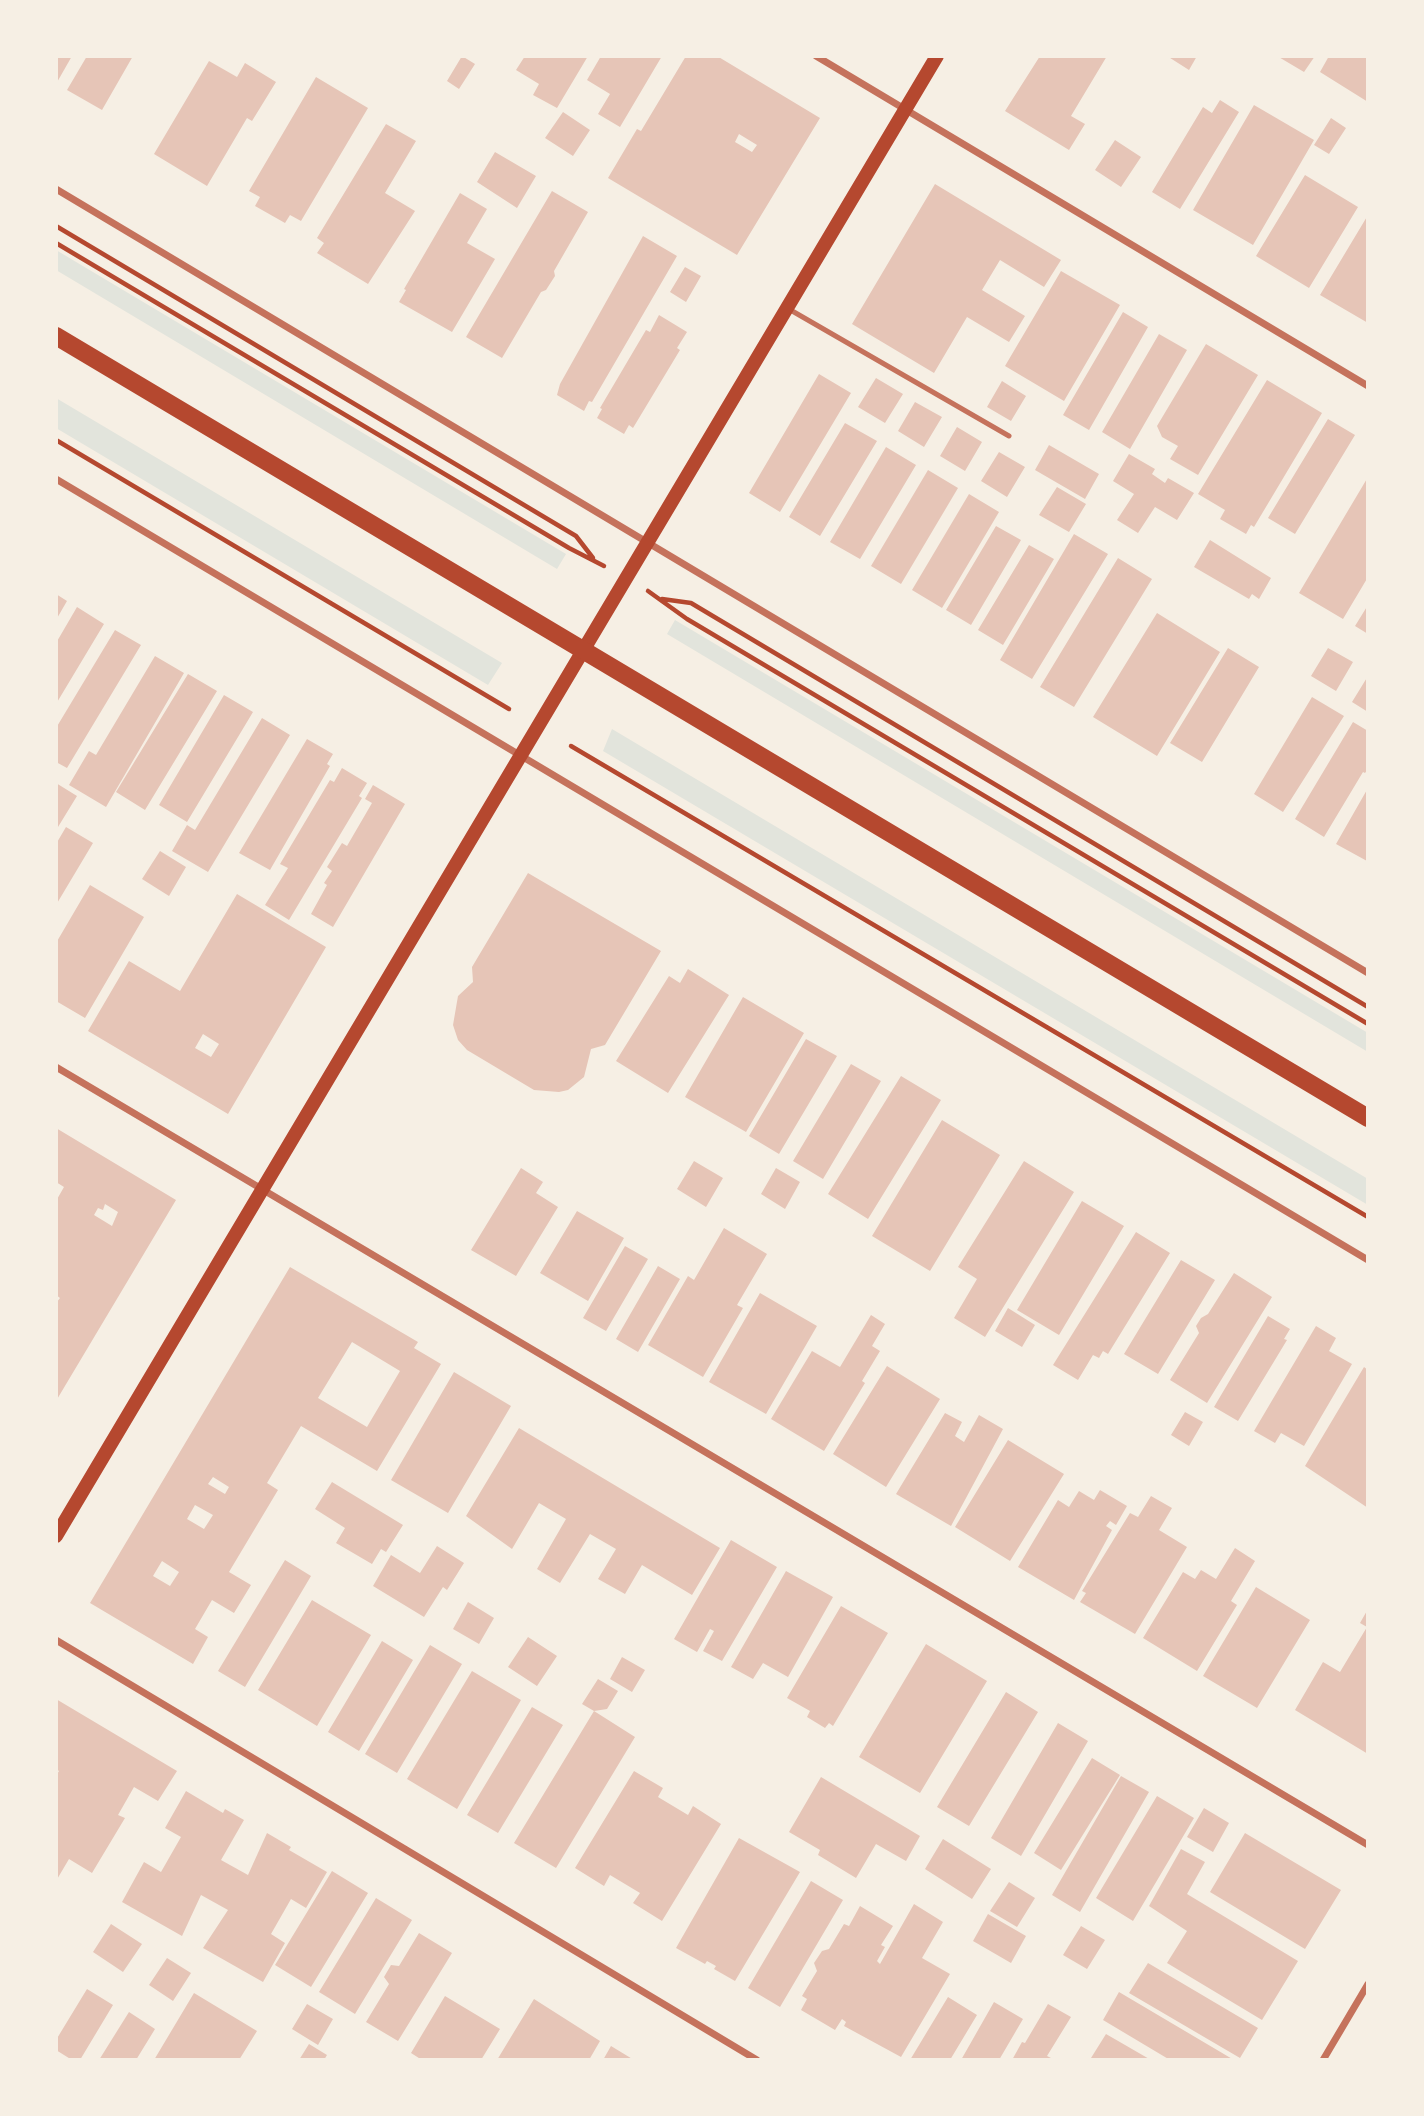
<!DOCTYPE html>
<style>
body{margin:0}
#map{position:relative;width:1424px;height:2116px;overflow:hidden;background:#f6efe4;font-family:"Noto Sans",sans-serif}
canvas{display:block}
.frame{position:absolute;inset:0;border:58px solid #f6efe4;pointer-events:none}
</style>
<div id="map">
<canvas width="1424" height="2116"></canvas>
<div class="frame"></div>
</div>
<script>
const ctx = document.querySelector('canvas').getContext('2d');
ctx.lineJoin = 'round';
function paint(path, color) { ctx.fillStyle = color; ctx.fill(path, 'evenodd'); }
const toPath = rows => new Path2D(rows.map(r => 'M' + r).join(''));
function trace(path, color, width, dash) { ctx.strokeStyle = color; ctx.lineWidth = width; ctx.lineCap = dash ? 'butt' : 'round'; ctx.setLineDash(dash || []); ctx.stroke(path); }
paint(toPath([
 [56,250,566,554,557,569,56,270],
 [56,398,502,663,488,685,56,428],
 [675,620,1368,1033,1368,1052,667,634],
 [612,729,1368,1179,1368,1205,603,751]
]), '#e2e4dc');
paint(toPath([
 [56,56,72,56,56,84],
 [87,56,133,56,102,110,67,90],
 [462,56,475,64,459,89,447,81],
 [525,56,588,56,557,108,533,95,539,84,516,70],
 [601,56,662,56,620,127,598,114,610,94,587,80],
 [686,56,717,56,820,118,737,255,608,178,637,129,641,131],
 [739,134,757,145,752,152,735,142],
 [1040,56,1107,56,1071,116,1085,124,1069,150,1005,111],
 [1167,56,1197,56,1189,70],
 [1277,56,1315,56,1304,72],
 [1329,56,1368,56,1368,102,1320,72],
 [209,61,237,77,245,63,276,82,252,121,247,118,207,186,154,154],
 [316,77,368,108,301,221,290,215,285,223,255,206,260,197,249,191],
 [1220,100,1239,112,1180,209,1152,192,1203,107,1212,113],
 [1254,105,1314,140,1253,245,1193,210],
 [563,112,590,130,573,156,545,138],
 [1331,118,1346,128,1329,154,1314,145],
 [386,124,416,141,385,193,415,211,368,284,317,253,324,243,317,238],
 [1115,140,1141,157,1121,187,1095,170],
 [495,152,536,176,517,208,477,182],
 [1305,175,1358,207,1309,288,1256,256],
 [935,184,1061,260,1044,287,1000,260,982,290,1025,316,1009,342,967,317,934,373,852,324],
 [552,191,588,212,554,271,555,276,546,290,541,292,502,358,466,337],
 [460,193,487,209,467,243,495,259,452,332,399,302,406,290,404,289],
 [1368,215,1368,323,1320,295],
 [643,236,677,256,592,402,589,401,584,411,557,395,560,384],
 [685,267,701,276,686,302,670,292],
 [1061,271,1120,305,1064,401,1005,366],
 [1123,312,1148,327,1089,430,1063,415],
 [659,315,687,332,677,348,680,350,633,428,629,425,624,434,597,418,602,409,600,408,646,330,650,332],
 [1159,334,1187,350,1130,449,1102,432],
 [1206,344,1258,375,1198,475,1170,459,1178,446,1162,437,1157,426],
 [819,374,851,393,780,512,749,493],
 [876,378,903,394,885,423,858,407],
 [1267,380,1322,413,1254,527,1251,525,1246,534,1220,519,1225,510,1198,494],
 [1002,381,1026,396,1011,421,987,407],
 [915,402,942,417,924,447,898,431],
 [1328,419,1355,435,1295,534,1268,518],
 [845,423,877,441,820,536,789,517],
 [957,427,982,442,965,471,940,456],
 [1049,445,1099,474,1085,499,1035,470],
 [886,447,916,465,860,559,830,542],
 [999,452,1025,467,1007,497,981,481],
 [1129,454,1155,469,1152,474,1165,483,1168,478,1194,493,1177,520,1155,507,1138,533,1117,520,1134,494,1113,481],
 [928,470,958,488,901,584,871,566],
 [1368,477,1368,577,1343,619,1299,593],
 [1057,487,1086,504,1069,532,1039,515],
 [969,494,999,512,942,608,912,590],
 [996,526,1021,540,971,625,946,610],
 [1074,534,1108,554,1032,679,1000,660],
 [1210,540,1271,578,1259,599,1252,594,1249,599,1194,567],
 [1029,545,1054,559,1003,645,978,630],
 [1118,558,1152,579,1074,707,1040,687],
 [56,594,67,601,56,620],
 [1368,605,1368,634,1355,626],
 [77,607,104,624,56,704,56,643],
 [1157,613,1220,652,1157,756,1093,717],
 [115,630,141,645,67,768,56,762,56,728],
 [1228,648,1259,667,1202,762,1170,743],
 [1328,648,1353,662,1336,691,1311,676],
 [155,656,184,673,106,807,69,785,89,751,96,755],
 [188,674,217,691,145,810,116,792],
 [1368,676,1368,712,1352,702],
 [224,695,253,712,187,822,159,805],
 [1312,697,1344,716,1283,812,1254,794],
 [262,718,290,735,208,872,172,851,187,825,195,830],
 [1353,722,1368,731,1368,769,1365,773,1363,772,1324,837,1295,819],
 [307,739,333,754,327,764,330,766,270,870,239,853],
 [342,768,367,783,359,796,362,798,289,920,265,905,288,868,280,864,330,780,334,782],
 [56,783,77,796,58,827,56,825],
 [373,785,405,804,333,927,311,914,327,885,324,883,332,871,327,867,342,843,347,846,372,803,365,799],
 [1368,788,1368,859,1367,861,1336,844],
 [66,827,93,843,56,905,56,844],
 [160,851,186,867,169,896,142,879],
 [528,873,661,951,605,1045,591,1049,584,1077,568,1090,559,1092,534,1090,467,1050,458,1040,453,1025,458,996,473,982,472,967],
 [90,885,144,917,85,1018,56,1001,56,943],
 [237,894,326,947,228,1114,88,1031,129,961,180,991],
 [203,1034,219,1044,211,1057,195,1048],
 [688,969,729,995,668,1093,616,1061,669,976,680,983],
 [743,997,804,1033,746,1132,685,1097],
 [806,1039,837,1056,779,1154,749,1136],
 [851,1064,881,1081,823,1179,793,1161],
 [901,1076,941,1100,868,1219,828,1194],
 [942,1120,1000,1155,930,1271,872,1236],
 [56,1128,176,1200,56,1401,56,1303,60,1298,56,1295,56,1201,64,1187,56,1182],
 [105,1204,118,1212,112,1226,94,1215,98,1208,103,1210],
 [694,1161,723,1178,706,1207,677,1189],
 [1024,1161,1074,1192,985,1337,954,1318,977,1279,958,1267],
 [521,1168,543,1182,536,1193,558,1207,516,1276,471,1250],
 [776,1168,800,1182,785,1209,761,1194],
 [1082,1201,1124,1226,1059,1335,1017,1310],
 [577,1211,624,1238,588,1301,540,1273],
 [724,1228,767,1254,737,1305,743,1308,703,1377,648,1345,688,1276,694,1280],
 [1136,1232,1170,1253,1108,1354,1103,1351,1099,1358,1093,1355,1078,1380,1053,1365],
 [625,1246,648,1259,606,1331,583,1318],
 [1181,1260,1215,1280,1158,1374,1124,1354],
 [658,1266,680,1279,638,1352,616,1339],
 [290,1267,418,1342,414,1348,441,1364,377,1471,301,1426,267,1483,278,1490,229,1572,251,1585,234,1613,212,1600,195,1629,208,1637,193,1664,90,1603],
 [352,1342,400,1371,367,1427,318,1398],
 [213,1477,229,1487,225,1494,208,1484],
 [195,1505,213,1515,204,1529,187,1519],
 [162,1561,179,1572,170,1586,153,1576],
 [1234,1273,1272,1297,1207,1403,1170,1380,1199,1333,1196,1326,1201,1318,1208,1314],
 [760,1293,817,1326,766,1414,709,1382],
 [1008,1308,1035,1325,1022,1347,995,1331],
 [871,1315,885,1324,872,1346,880,1351,862,1381,865,1383,824,1451,771,1419,812,1351,840,1367],
 [1268,1316,1290,1329,1284,1339,1287,1340,1238,1421,1214,1407],
 [1316,1326,1336,1338,1329,1351,1352,1364,1304,1446,1281,1433,1275,1443,1254,1431],
 [887,1366,940,1399,886,1487,833,1454],
 [1364,1367,1368,1370,1368,1508,1305,1466],
 [454,1372,511,1406,448,1513,391,1480],
 [1185,1412,1203,1422,1189,1446,1171,1435],
 [945,1413,962,1422,955,1436,964,1442,979,1415,1003,1429,951,1526,896,1494],
 [519,1428,720,1548,692,1595,642,1565,625,1594,598,1579,616,1549,590,1534,560,1583,537,1569,566,1519,539,1503,512,1549,466,1516],
 [1008,1440,1064,1474,1010,1561,955,1527],
 [332,1482,403,1525,386,1552,381,1549,372,1564,336,1543,345,1528,315,1509],
 [1100,1490,1127,1506,1116,1525,1110,1521,1106,1526,1112,1530,1074,1600,1018,1567,1058,1500,1069,1507,1079,1491,1094,1500],
 [1151,1496,1172,1508,1159,1530,1187,1547,1135,1634,1080,1602,1086,1593,1082,1591,1130,1513,1138,1517],
 [731,1540,777,1567,722,1661,703,1651,714,1631,710,1629,697,1652,674,1639],
 [437,1546,464,1563,447,1590,443,1587,424,1617,373,1586,391,1555,420,1573],
 [1235,1548,1255,1561,1231,1601,1237,1605,1197,1671,1143,1638,1183,1572,1195,1579,1201,1570,1216,1579],
 [285,1560,311,1576,245,1687,218,1671],
 [786,1571,833,1597,788,1677,763,1663,753,1679,731,1667],
 [1256,1587,1310,1620,1257,1708,1203,1676],
 [312,1600,371,1635,317,1726,258,1690],
 [468,1602,494,1618,479,1644,453,1629],
 [841,1606,888,1633,833,1726,829,1723,825,1728,807,1717,810,1711,787,1698],
 [1368,1609,1368,1754,1295,1710,1323,1662,1340,1672,1367,1627,1360,1623],
 [528,1637,557,1656,537,1686,508,1667],
 [382,1641,413,1660,359,1751,328,1732],
 [926,1644,987,1681,920,1793,859,1757],
 [430,1645,462,1664,397,1773,365,1754],
 [622,1657,645,1670,632,1692,610,1679],
 [472,1671,521,1700,457,1809,407,1779],
 [598,1679,618,1691,607,1709,594,1711,582,1704],
 [1006,1692,1038,1712,969,1826,937,1807],
 [56,1699,177,1771,158,1801,134,1787,118,1815,125,1818,92,1873,69,1859,56,1881,56,1776,59,1771,56,1769],
 [532,1707,563,1725,498,1833,467,1815],
 [594,1711,635,1737,556,1868,514,1843],
 [1058,1723,1088,1741,1021,1856,991,1838],
 [1092,1758,1120,1775,1061,1870,1034,1853],
 [634,1771,663,1788,658,1797,688,1815,693,1806,721,1824,662,1921,633,1903,640,1893,610,1875,604,1886,575,1868],
 [1121,1776,1149,1792,1080,1912,1052,1895],
 [821,1777,920,1836,906,1861,876,1844,856,1878,818,1855,820,1850,789,1832],
 [186,1791,223,1813,225,1809,244,1820,221,1860,248,1875,267,1833,291,1847,289,1850,327,1872,306,1908,291,1899,271,1934,285,1943,263,1982,203,1948,228,1910,201,1895,182,1936,122,1902,144,1862,161,1872,181,1837,165,1828],
 [1157,1796,1194,1818,1133,1921,1096,1898],
 [1204,1808,1229,1823,1213,1852,1187,1837],
 [1245,1833,1341,1890,1305,1949,1210,1892],
 [739,1838,800,1872,735,1981,714,1969,716,1966,707,1961,705,1964,676,1948],
 [943,1839,991,1869,972,1899,925,1869],
 [1181,1849,1205,1862,1187,1894,1298,1961,1262,2020,1167,1963,1187,1931,1149,1906],
 [332,1871,368,1893,311,1987,275,1965],
 [811,1881,843,1900,780,2007,748,1988],
 [1009,1882,1035,1898,1017,1927,990,1911],
 [376,1898,412,1920,355,2014,319,1992],
 [914,1904,943,1922,922,1958,950,1974,901,2057,844,2026,846,2022,842,2019,835,2030,801,2010,807,1999,802,1996,817,1971,814,1963,822,1951,829,1949,844,1924,849,1926,860,1906,893,1926,881,1945,885,1947,877,1961,880,1964],
 [988,1914,1026,1936,1011,1963,973,1941],
 [111,1924,142,1944,123,1972,93,1952],
 [1081,1926,1105,1940,1087,1969,1063,1955],
 [419,1933,452,1953,398,2041,366,2022,389,1984,384,1977,391,1965,399,1966],
 [167,1958,191,1973,173,2001,149,1985],
 [1148,1963,1258,2028,1240,2058,1129,1993],
 [87,1989,113,2005,80,2060,72,2060,56,2050,56,2040],
 [1119,1992,1234,2060,1170,2060,1103,2020],
 [194,1993,257,2031,239,2060,154,2060],
 [445,1996,500,2029,481,2060,422,2060,411,2053],
 [948,1997,977,2015,950,2060,910,2060],
 [534,1999,600,2041,589,2060,497,2060],
 [994,2002,1023,2019,999,2060,961,2060],
 [307,2004,333,2019,318,2045,292,2029],
 [1048,2004,1071,2017,1047,2056,1055,2060,1012,2060,1022,2042,1025,2043],
 [129,2012,155,2029,136,2060,99,2060],
 [1106,2034,1151,2060,1091,2058],
 [309,2044,327,2055,324,2060,299,2060],
 [611,2046,634,2060,603,2060]
]), '#e6c5b7');
trace(toPath([
 [56,226,576,536,593,558],
 [56,243,569,548,604,566],
 [56,440,509,709],
 [648,591,687,619,1368,1024],
 [662,599,691,603,1368,1007],
 [571,746,1368,1217]
]), '#b5482f', 4.5);
trace(toPath([
 [787,308,1009,436]
]), '#c5725c', 5);
trace(toPath([
 [816,56,1368,386],
 [56,189,1368,973],
 [56,479,1368,1260],
 [56,1067,1368,1845],
 [56,1640,757,2060],
 [1323,2060,1368,1984]
]), '#c5725c', 7);
trace(toPath([
 [56,1536,937,56]
]), '#b5482f', 14);
trace(toPath([
 [56,336,1368,1118]
]), '#b5482f', 18);
</script>
